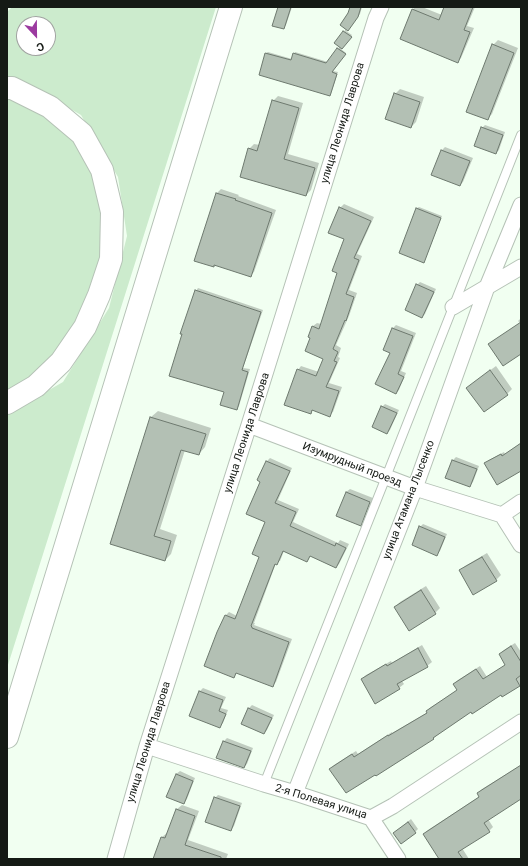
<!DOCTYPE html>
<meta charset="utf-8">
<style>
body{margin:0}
#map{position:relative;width:528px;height:866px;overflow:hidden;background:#f1fff1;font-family:Roboto,sans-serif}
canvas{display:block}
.frame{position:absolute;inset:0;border:8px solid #151a15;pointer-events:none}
.north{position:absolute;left:16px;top:16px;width:40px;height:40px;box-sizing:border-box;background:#fff;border:1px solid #a1a3a1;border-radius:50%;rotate:158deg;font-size:11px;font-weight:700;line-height:16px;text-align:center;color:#151a15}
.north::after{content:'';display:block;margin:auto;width:14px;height:18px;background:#9c3aa0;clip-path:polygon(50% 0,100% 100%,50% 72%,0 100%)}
</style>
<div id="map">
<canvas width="528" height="866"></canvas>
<div class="frame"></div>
<div class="north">С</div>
</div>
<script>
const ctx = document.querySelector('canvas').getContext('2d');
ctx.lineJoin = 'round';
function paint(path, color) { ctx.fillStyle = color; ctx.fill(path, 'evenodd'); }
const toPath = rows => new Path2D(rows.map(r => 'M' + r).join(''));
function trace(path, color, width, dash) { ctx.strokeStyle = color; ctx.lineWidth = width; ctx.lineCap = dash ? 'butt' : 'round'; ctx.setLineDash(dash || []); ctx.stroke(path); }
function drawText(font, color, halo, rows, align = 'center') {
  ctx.font = font + ' Roboto,sans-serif'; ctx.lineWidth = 3; ctx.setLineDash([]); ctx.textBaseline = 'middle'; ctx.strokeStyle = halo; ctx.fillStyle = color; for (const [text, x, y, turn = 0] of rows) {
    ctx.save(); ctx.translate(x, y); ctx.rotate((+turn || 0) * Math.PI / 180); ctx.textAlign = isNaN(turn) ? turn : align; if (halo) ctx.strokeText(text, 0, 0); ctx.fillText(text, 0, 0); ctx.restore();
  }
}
paint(toPath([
 [12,7,216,7,7,668,7,414,63,382,109,308,127,236,118,177,81,115,32,87,7,83,7,12],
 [24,24,48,24,48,48,24,48],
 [7,99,22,101,63,126,94,172,105,223,99,261,79,316,55,354,13,391,7,393]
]), '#ccebcd');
paint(toPath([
 [279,7,292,7,286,25,284,28],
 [348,7,362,7,360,14,346,31,352,35,341,49,346,53,333,71,338,72,331,94,330,95,260,74,266,53,268,52,292,59,295,52,328,62,340,46,335,43,346,29,353,8],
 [415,7,422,7,442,15,445,7,475,7,467,26,474,28,461,58,457,62,401,38,413,9],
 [498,40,518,48,492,114,487,119,493,45],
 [400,89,424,97,416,122,411,127,395,94],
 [278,96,303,103,288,154,319,163,311,190,306,195,249,149,254,144,260,145,273,101],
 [485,125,505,132,499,150,496,153,482,128],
 [445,147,473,158,463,182,460,185,433,174,442,150],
 [221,189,239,195,238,196,276,210,254,272,250,276,215,264,213,266,195,260,217,193],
 [344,204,374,217,357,254,362,256,349,290,357,293,349,316,336,345,341,348,338,357,340,358,329,383,342,387,333,412,329,415,313,410,310,413,298,370,301,366,319,372,325,358,311,337,309,336,313,326,317,323,321,324,338,272,345,239,340,208],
 [419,207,442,216,425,260,400,252,417,208],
 [420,282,436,289,425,314,422,317,417,285],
 [198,288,263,310,243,368,250,369,239,406,237,409,225,392,196,291],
 [521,318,521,353,489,344,493,341,520,323,518,321],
 [396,325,416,333,401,371,406,373,399,390,396,393,392,353,385,350,393,328],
 [496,366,512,389,507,394,468,388,473,383],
 [385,404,399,410,390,430,387,433,382,407],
 [158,411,211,428,205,447,199,454,185,450,160,529,177,535,171,554,165,560,111,544,151,417],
 [521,443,521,467,486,463,489,460,504,452,505,454],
 [456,457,479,466,473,482,470,485,446,477,453,460],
 [270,458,292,468,278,500,299,509,293,522,338,543,340,540,349,544,339,564,336,567,311,555,307,561,284,551,280,561,276,563,254,623,255,623,254,625,292,639,276,682,273,685,237,672,234,677,218,633,226,615,229,612,237,616,260,557,267,522,261,481,258,480,267,461],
 [350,489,373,498,364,521,360,524,337,515,346,492],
 [423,524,447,534,440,551,437,554,420,527],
 [487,553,501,575,496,580,460,571,465,566],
 [426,586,440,608,435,613,395,607,400,602],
 [515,643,521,652,521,674,519,675,521,678,521,683,519,685,472,711,437,735,433,739,331,769,334,765,356,751,358,754,392,732,392,733,428,712,427,711,431,707,458,690,454,684,458,680,480,666,487,677,506,665,500,654,504,650],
 [422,645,432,662,427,666,402,681,404,684,399,688,362,679,366,675,391,661,392,663],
 [203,688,226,697,221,708,228,710,223,723,220,726,190,715,200,691],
 [252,705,274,715,267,730,264,733,242,724,249,708],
 [227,738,253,748,247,764,244,767,218,757,224,741],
 [521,765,521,798,488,819,493,827,489,831,462,848,469,859,440,859,424,834,428,830,480,796,478,793,482,789],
 [180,771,195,778,187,799,184,803,176,774],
 [218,795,242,803,234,826,231,830,215,798],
 [182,805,199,811,188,840,228,854,226,859,155,859,162,837,167,833,168,833,177,809],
 [411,819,418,829,415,832,394,833]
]), '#0003');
const building = toPath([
 [278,7,291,7,284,29,272,26,278,7],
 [350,7,361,7,358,17,348,31,340,25,348,13,350,7],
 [444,7,473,7,464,30,470,32,458,63,400,39,412,9,439,20,444,7],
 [343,31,352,37,342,49,334,43,343,31],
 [492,44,514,53,488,120,466,112,492,44],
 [337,48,346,54,332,72,337,74,330,96,259,75,265,53,291,60,293,53,326,63,337,48],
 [394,93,420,102,411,128,385,119,394,93],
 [272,100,299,108,284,159,315,168,306,196,240,177,248,148,257,151,272,100],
 [481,127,503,135,496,154,474,146,481,127],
 [441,150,470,161,460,186,431,175,441,150],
 [216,193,236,199,235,200,272,213,251,277,214,265,214,267,194,261,216,193],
 [339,207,371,221,354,258,359,260,346,294,354,297,346,321,345,320,333,349,338,352,334,361,337,362,326,387,339,391,330,417,312,410,311,414,284,405,297,369,316,376,323,359,305,351,310,338,308,337,312,326,319,329,337,273,332,271,344,239,328,233,339,207],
 [416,208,441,218,424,263,399,253,416,208],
 [416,284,434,292,422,318,405,310,416,284],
 [195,290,261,312,242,370,248,372,237,410,220,405,224,392,169,376,182,334,180,334,195,290],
 [521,322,521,354,503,366,488,344,521,322],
 [392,328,413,336,398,374,404,377,396,394,375,384,390,353,383,350,392,328],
 [490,370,508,395,484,412,466,388,490,370],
 [381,406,397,413,387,434,372,427,381,406],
 [150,417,206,434,199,455,181,450,154,536,171,541,165,561,110,544,150,417],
 [521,443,521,471,497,485,484,463,501,454,502,456,521,443],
 [452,460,477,469,470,487,445,478,452,460],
 [266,461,290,471,275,503,296,512,290,526,335,546,336,543,346,548,336,568,310,556,307,562,283,551,277,565,275,564,251,626,252,627,252,628,289,642,273,687,236,673,234,678,204,666,217,632,225,615,235,619,259,557,252,554,265,522,246,514,260,482,257,480,266,461],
 [346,492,370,502,361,526,336,516,346,492],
 [419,526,445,537,437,556,412,545,419,526],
 [482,557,497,581,473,595,459,570,482,557],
 [421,590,436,614,409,631,394,607,421,590],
 [511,646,521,662,521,675,516,679,520,686,502,697,501,695,472,714,471,712,433,738,434,739,376,776,375,775,346,793,329,769,352,754,354,757,388,735,388,736,427,713,426,711,457,690,453,684,476,669,483,679,505,665,499,654,511,646],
 [418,648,428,667,397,684,400,689,375,704,361,679,386,664,387,666,418,648],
 [199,691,223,700,219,711,226,714,220,728,189,716,199,691],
 [248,708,272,718,264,734,241,724,248,708],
 [223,741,251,751,244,768,216,758,223,741],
 [521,765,521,799,484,823,490,832,458,852,463,859,439,859,423,834,479,797,477,793,521,765],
 [176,774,193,781,184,804,166,797,176,774],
 [214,797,240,806,231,831,205,822,214,797],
 [176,809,195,816,185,845,221,857,221,859,153,859,161,837,165,838,176,809],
 [408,822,416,833,401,844,393,833,408,822]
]);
paint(building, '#b3c0b4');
trace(building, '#6d796e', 1);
const service = toPath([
 [264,784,386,477,521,135]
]);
const minor = toPath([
 [453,307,521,267],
 [249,425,415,488,502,515],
 [502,515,521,545],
 [502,515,521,502],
 [147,746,264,784,295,793,371,818,393,806,521,722],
 [295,793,415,488,487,287,521,205],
 [371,818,398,859],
 [115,859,147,746,249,425,376,18,381,7]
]);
const primary = toPath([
 [7,88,12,88,50,107,82,134,102,170,112,212,111,259,99,295,85,327,61,362,36,386,7,403],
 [7,737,231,7]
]);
trace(service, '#b5c2b6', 10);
trace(minor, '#b5c2b6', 17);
trace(primary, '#b5c2b6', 24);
trace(service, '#fff', 8);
trace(minor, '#fff', 15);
trace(primary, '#fff', 22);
drawText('11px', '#151a15', '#fff', [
 ["улица Леонида Лаврова",343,123,-73],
 ["улица Леонида Лаврова",247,433,-72],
 ["Изумрудный проезд",352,465,21],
 ["улица Атамана Лысенко",409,500,-69],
 ["улица Леонида Лаврова",149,742,-73],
 ["2-я Полевая улица",321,802,17]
]);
</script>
